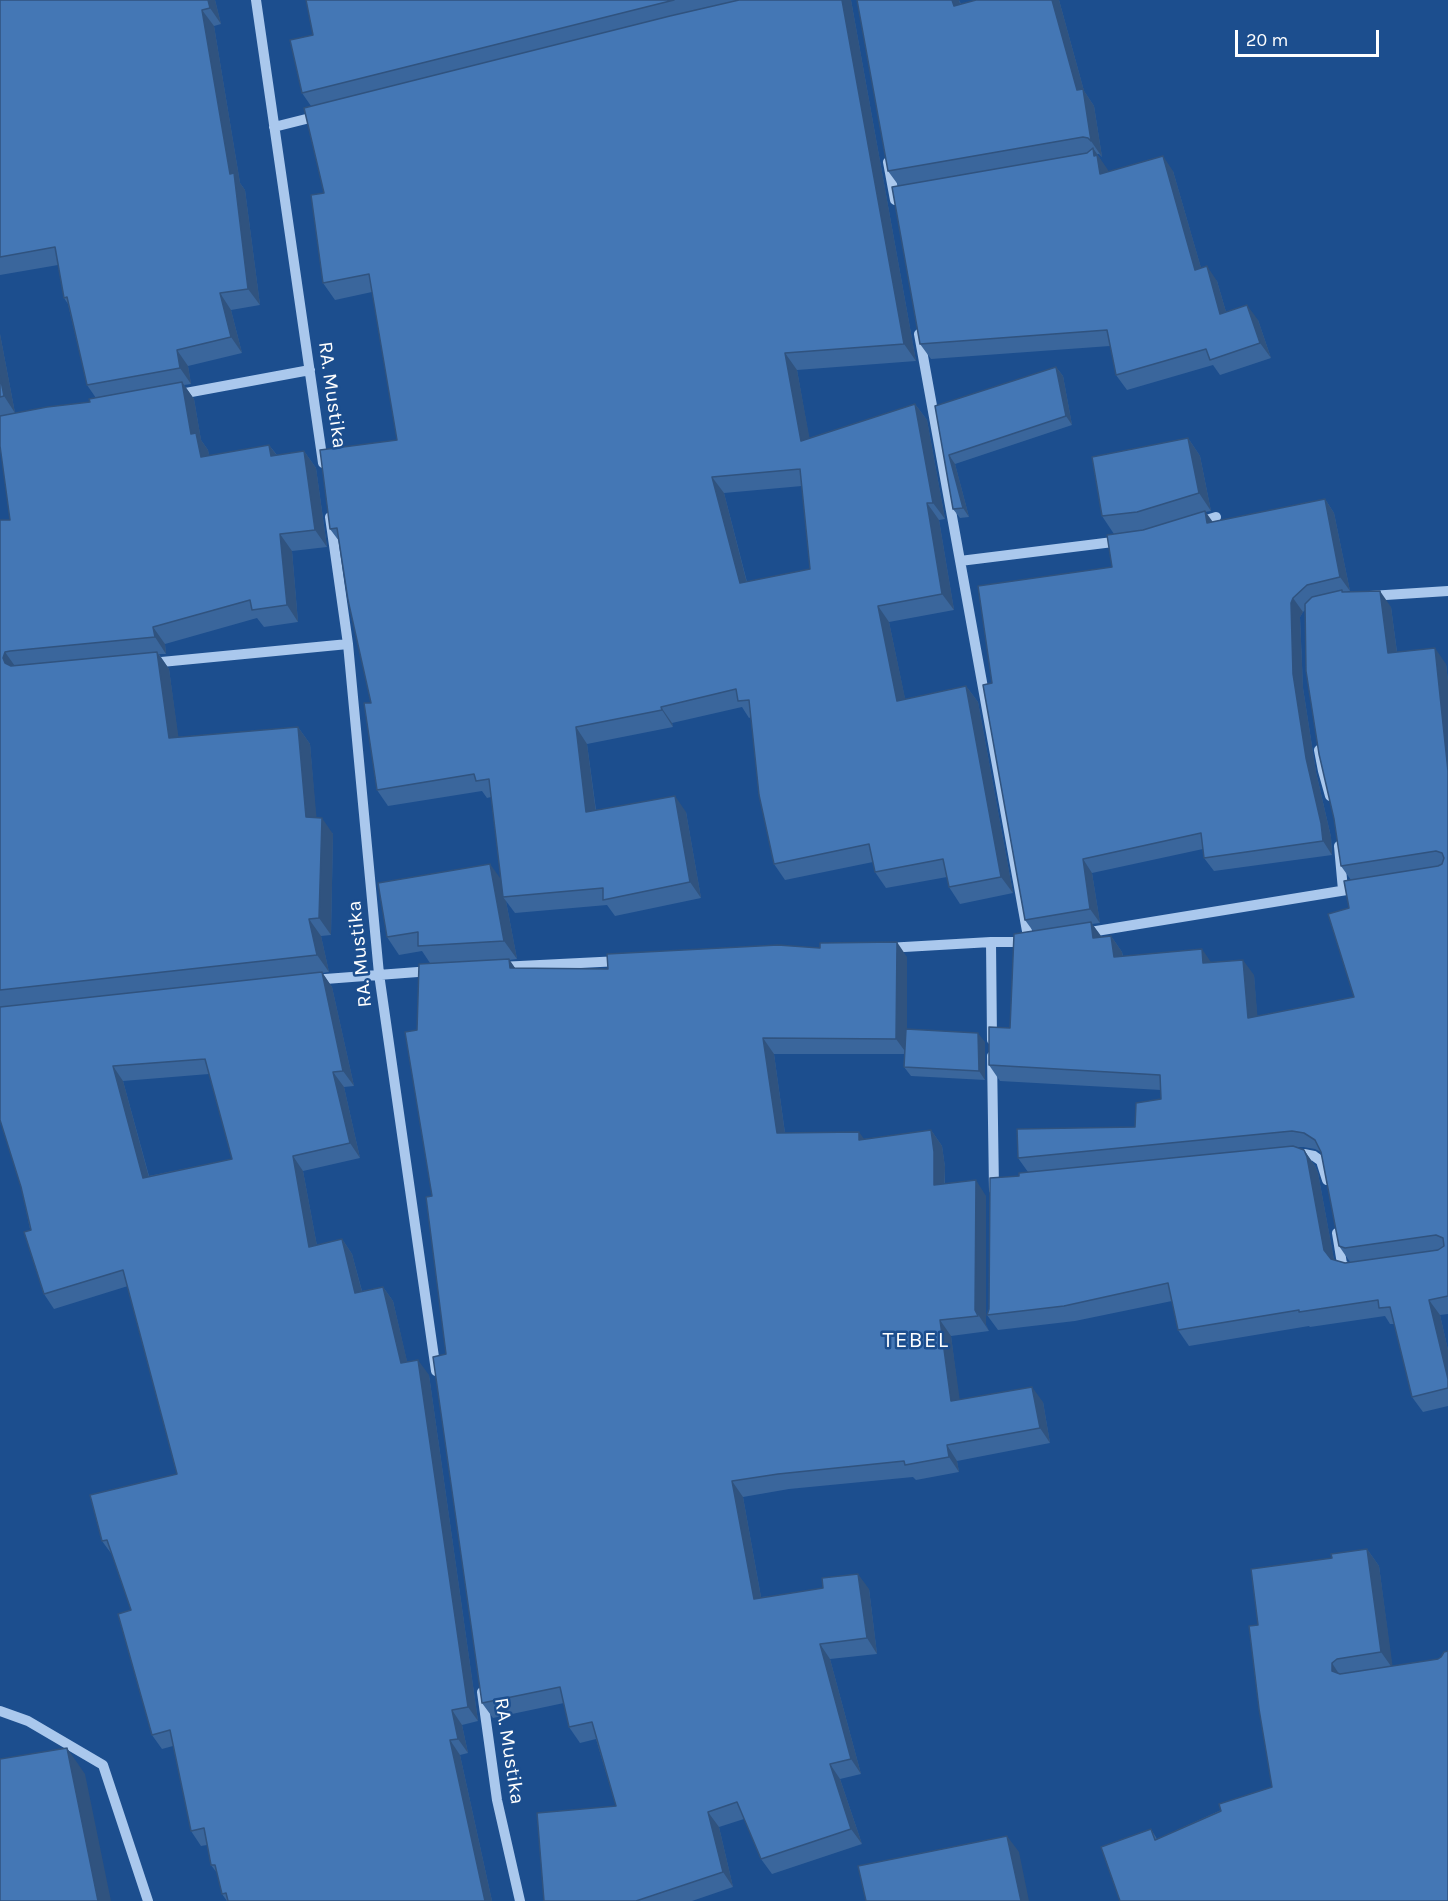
<!DOCTYPE html>
<style>
body{margin:0}
#map{position:relative;width:1448px;height:1901px;overflow:hidden;background:#1c4e8e;font-family:Karla,sans-serif}
canvas{display:block}
.scale{position:absolute;left:1235px;top:30px;width:144px;height:27px;box-sizing:border-box;border:3px solid #fff;border-top:0;padding-left:8px;font-size:18px;line-height:21px;white-space:nowrap;color:#fff;-webkit-text-stroke:4px #1c4e8e;paint-order:stroke}
</style>
<div id="map">
<canvas width="1448" height="1901"></canvas>
<div class="scale">20 m</div>
</div>
<script>
const ctx = document.querySelector('canvas').getContext('2d');
ctx.lineJoin = 'round';
const toPath = rows => new Path2D(rows.map(r => 'M' + r).join(''));
function trace(path, color, width, dash) { ctx.strokeStyle = color; ctx.lineWidth = width; ctx.lineCap = dash ? 'butt' : 'round'; ctx.setLineDash(dash || []); ctx.stroke(path); }
function paint(path, color) { ctx.fillStyle = color; ctx.fill(path, 'evenodd'); }
function drawText(font, color, halo, rows, align = 'center') {
  ctx.font = font + ' Karla,sans-serif'; ctx.lineWidth = 5; ctx.setLineDash([]); ctx.textBaseline = 'middle'; ctx.strokeStyle = halo; ctx.fillStyle = color; for (const [text, x, y, turn = 0] of rows) {
    ctx.save(); ctx.translate(x, y); ctx.rotate((+turn || 0) * Math.PI / 180); ctx.textAlign = isNaN(turn) ? turn : align; if (halo) ctx.strokeText(text, 0, 0); ctx.fillText(text, 0, 0); ctx.restore();
  }
}
trace(toPath([
 [256,0,323,463],
 [274,127,318,116],
 [888,162,895,200],
 [919,334,1029,942],
 [175,395,310,370],
 [330,517,348,644,379,974,436,1371],
 [1197,523,1216,517],
 [960,561,1121,541],
 [1370,596,1448,591],
 [151,663,348,644],
 [1319,750,1323,771,1330,796],
 [1339,846,1343,890],
 [1084,933,1359,888],
 [991,942,992,1040],
 [887,948,991,942,1027,942],
 [500,967,620,961],
 [312,980,431,971],
 [992,1056,994,1190],
 [1295,1156,1304,1154,1314,1156,1321,1161,1327,1180],
 [1337,1233,1342,1264,1350,1270],
 [482,1692,497,1800,520,1901],
 [0,1711,28,1721,103,1765,148,1901]
]), '#aac8ed', 10);
paint(toPath([
 [0,0,215,0,221,24,214,26,240,183,245,190,260,305,231,310,242,353,188,366,191,384,184,385,194,399,201,440,208,450,209,456,269,445,277,455,304,451,316,468,327,547,292,551,298,622,264,627,257,618,165,644,166,654,159,654,169,669,178,737,298,727,310,744,316,818,333,834,331,935,321,936,329,972,322,973,332,987,354,1086,344,1087,360,1158,303,1171,317,1246,342,1239,352,1254,362,1291,383,1287,393,1301,407,1362,429,1375,478,1721,462,1725,468,1753,460,1755,492,1901,227,1901,222,1894,217,1873,211,1865,207,1845,201,1846,191,1831,173,1746,162,1749,152,1735,131,1610,113,1556,102,1541,177,1474,128,1286,54,1309,44,1294,21,1187,0,1120,0,520,10,520,0,446,0,334,15,413,90,402,96,398,87,385,68,304,64,298,58,265,0,275],
 [209,1074,232,1159,149,1176,123,1081],
 [306,0,851,0,916,361,797,370,809,438,915,404,927,420,945,519,939,520,954,610,889,622,905,699,966,686,978,702,1013,893,960,904,949,887,947,877,886,888,875,872,873,862,785,880,774,864,751,717,749,718,742,707,672,723,673,727,587,744,596,810,686,812,701,898,615,916,607,905,515,913,506,901,517,959,509,960,515,968,608,969,907,957,907,1029,985,1042,985,1080,911,1076,904,1067,905,1054,774,1054,785,1133,864,1139,931,1130,942,1146,945,1167,945,1183,986,1196,986,1325,989,1331,951,1336,959,1399,1043,1402,1050,1443,957,1461,959,1472,916,1480,913,1477,789,1489,743,1497,761,1597,869,1589,877,1654,830,1659,861,1774,840,1779,862,1844,772,1874,761,1859,744,1819,719,1827,733,1887,692,1901,544,1901,616,1806,596,1739,580,1743,569,1727,564,1703,493,1718,482,1703,446,1354,417,1030,430,963,422,951,399,955,387,937,501,879,491,797,487,798,482,791,388,806,377,790,371,703,339,541,330,529,397,440,372,292,335,300,323,283,324,193,311,106,302,93,313,35],
 [802,486,810,569,747,582,724,493],
 [857,0,959,0,961,4,976,0,1059,0,1084,91,1094,106,1102,157,1099,154,1097,154,1108,172,1173,171,1201,268,1217,281,1226,312,1258,320,1271,358,1220,375,1213,365,1127,390,1116,375,1110,346,931,359,920,344,899,186,888,171],
 [1056,367,1063,376,1072,425,955,464,969,517,960,518,953,509,935,406],
 [1188,438,1200,456,1211,511,1205,512,1212,522,1325,499,1334,513,1350,591,1347,592,1391,607,1397,652,1446,664,1448,681,1448,1314,1440,1315,1448,1350,1448,1406,1423,1412,1412,1397,1394,1324,1390,1324,1385,1316,1310,1327,1309,1326,1189,1346,1178,1330,1172,1301,1075,1321,998,1330,987,1315,989,1309,1019,1176,1028,1172,1018,1158,1135,1127,1161,1099,1161,1090,1000,1081,989,1065,1010,1028,1033,931,1025,920,992,683,1112,567,1114,534,1102,516],
 [1305,610,1341,866,1351,880,1349,908,1354,997,1257,1016,1254,975,1211,962,1123,956,1122,952,1111,936,1102,937,1092,924,1100,923,1092,873,1203,849,1204,858,1214,871,1332,855,1331,837,1316,772,1303,688,1300,617,1303,612],
 [1296,1147,1303,1147,1315,1149,1321,1152,1339,1246,1350,1262,1351,1262,1345,1263,1334,1260,1318,1173,1315,1166,1304,1150],
 [1367,1549,1379,1566,1392,1666,1438,1659,1441,1657,1448,1901,1120,1901,1151,1829,1157,1839,1272,1787,1258,1625,1332,1558]
]), '#3a669c');
paint(toPath([
 [208,0,215,0,221,24,210,8],
 [842,0,851,0,916,361,904,344],
 [952,0,959,0,965,22,954,6],
 [1052,0,1059,0,1084,91,1094,106,1102,157,1091,141],
 [202,10,214,26,240,183,245,190,260,305,248,289],
 [1093,148,1108,170,1111,189,1100,174,1094,156],
 [1163,156,1173,171,1206,285,1195,270],
 [1207,266,1217,281,1231,329,1220,314],
 [220,293,231,310,242,353,231,337],
 [1247,305,1258,320,1271,358,1260,343],
 [0,334,15,413,4,396,0,376],
 [177,350,188,366,191,384,180,368],
 [785,353,797,370,813,457,801,441],
 [1056,367,1063,376,1072,425,1066,416],
 [182,382,194,399,201,440,208,450,213,474,201,457,191,434],
 [915,404,927,420,945,519,933,503],
 [1188,438,1200,456,1211,511,1199,493],
 [269,445,281,461,271,456],
 [304,451,316,468,327,547,315,530],
 [949,455,955,464,969,517,963,508],
 [712,477,724,493,751,599,740,583],
 [1325,499,1334,513,1350,591,1340,577],
 [927,503,939,520,954,610,942,594],
 [1205,511,1215,525,1207,523],
 [280,534,292,551,298,622,287,605],
 [1380,591,1391,607,1399,668,1388,653],
 [1293,598,1303,612,1300,617,1303,688,1316,772,1331,837,1332,855,1323,841,1306,758,1293,674,1291,603],
 [878,606,889,622,909,717,897,701],
 [153,627,165,644,166,654,155,637],
 [1435,648,1446,664,1448,681,1448,771],
 [5,652,17,669,5,663,3,658],
 [157,652,169,669,181,755,169,738],
 [966,686,978,702,1013,893,1001,877],
 [661,707,672,723,673,727,662,710],
 [298,727,310,744,318,834,306,817],
 [576,727,587,744,598,828,586,812],
 [675,796,686,812,701,898,690,882],
 [322,818,333,834,331,935,319,918],
 [1083,859,1092,873,1100,923,1090,909],
 [490,864,503,882,503,897,506,901,517,959,504,941],
 [309,919,321,936,329,972,317,955],
 [1091,922,1102,938,1093,938],
 [1111,936,1122,952,1125,972,1114,957],
 [897,942,907,957,907,1054,896,1039],
 [1202,949,1213,965,1203,963],
 [509,959,519,974,510,968],
 [1243,960,1254,975,1259,1034,1248,1018],
 [322,972,332,987,354,1086,343,1071],
 [978,1033,985,1042,985,1080,979,1071],
 [763,1038,774,1054,787,1148,777,1133],
 [113,1066,123,1081,153,1192,143,1178],
 [333,1072,344,1087,360,1158,350,1143],
 [931,1130,942,1146,945,1167,944,1200,934,1185],
 [859,1132,870,1147,859,1140],
 [1304,1150,1315,1166,1318,1173,1335,1265,1324,1250],
 [293,1156,303,1171,320,1262,309,1247],
 [976,1180,986,1196,986,1325,989,1331,975,1310],
 [342,1239,352,1254,366,1307,355,1293],
 [383,1287,393,1301,411,1378,401,1363],
 [1429,1300,1440,1315,1448,1350,1448,1379],
 [940,1320,951,1336,962,1416,951,1401],
 [418,1360,429,1375,478,1721,468,1707],
 [1032,1387,1043,1402,1050,1443,1040,1428],
 [947,1445,957,1461,959,1472,949,1457],
 [732,1481,743,1497,764,1614,754,1599],
 [1367,1549,1379,1566,1393,1669,1381,1652],
 [858,1574,869,1589,877,1654,867,1638],
 [820,1644,830,1659,861,1774,851,1759],
 [1332,1663,1343,1680,1332,1671],
 [452,1710,462,1725,468,1753,458,1739],
 [450,1740,460,1755,492,1901,485,1901],
 [67,1748,85,1774,111,1901,98,1901],
 [830,1764,840,1779,862,1844,851,1829],
 [708,1812,719,1827,733,1887,723,1872],
 [1007,1836,1019,1852,1029,1901,1021,1901]
]), '#30537f');
const building = toPath([
 [0,0,208,0,210,8,202,10,230,174,234,173,248,289,220,293,231,337,177,350,180,368,87,385,67,297,64,298,55,247,0,257,0,0],
 [306,0,674,0,302,93,290,40,313,35,306,0],
 [739,0,842,0,904,344,785,353,801,441,915,404,933,503,927,503,942,594,878,606,897,701,966,686,1001,877,949,887,943,859,875,872,869,844,774,864,759,795,749,700,738,701,736,689,661,707,662,710,576,727,586,812,675,796,690,882,603,900,603,888,503,897,489,779,476,781,474,774,377,790,364,703,371,703,348,600,337,528,330,529,320,450,397,440,369,274,323,283,311,195,324,193,304,108,670,16,739,0],
 [800,469,810,569,740,583,712,477,800,469],
 [857,0,952,0,954,6,976,0,1052,0,1077,90,1083,89,1091,141,1088,138,1083,137,888,171,857,0],
 [1093,148,1094,156,1097,155,1100,174,1163,156,1195,270,1207,266,1220,314,1247,305,1260,343,1210,360,1206,349,1116,375,1107,330,920,344,892,187,1087,153,1093,148],
 [1056,367,1066,416,949,455,963,508,953,509,935,406,1056,367],
 [0,376,4,396,0,397,0,376],
 [182,382,191,434,196,433,201,457,269,445,271,456,304,451,315,530,280,534,287,605,252,610,250,600,153,627,155,637,10,651,5,652,3,658,5,663,11,666,157,652,169,738,298,727,306,817,322,818,319,918,309,919,317,955,0,990,0,520,10,520,0,446,0,416,47,407,90,402,89,399,182,382],
 [1188,438,1199,493,1137,512,1102,516,1092,457,1188,438],
 [1325,499,1340,577,1307,585,1293,598,1291,603,1293,674,1306,758,1321,823,1323,841,1204,858,1201,833,1083,859,1090,909,1025,920,983,685,992,683,978,586,1112,567,1107,535,1143,530,1205,511,1207,523,1325,499],
 [1342,590,1342,592,1380,591,1388,653,1435,648,1448,771,1448,1296,1429,1300,1448,1379,1448,1388,1412,1397,1390,1307,1379,1308,1378,1300,1299,1312,1299,1310,1178,1330,1168,1283,1064,1306,987,1315,989,1309,990,1178,1019,1176,1019,1173,1293,1146,1304,1150,1307,1157,1324,1250,1331,1259,1345,1263,1438,1250,1444,1246,1443,1238,1436,1235,1345,1248,1339,1246,1321,1152,1315,1140,1304,1133,1292,1131,1018,1158,1017,1129,1135,1127,1136,1103,1161,1099,1160,1075,989,1065,989,1027,1010,1028,1014,934,1091,922,1093,938,1111,936,1114,957,1202,949,1203,963,1243,960,1248,1018,1354,997,1328,914,1349,908,1344,881,1438,866,1442,864,1444,858,1442,853,1436,851,1341,866,1334,819,1319,754,1306,671,1305,604,1312,597,1342,590],
 [490,864,504,941,418,946,418,932,387,937,378,883,490,864],
 [897,942,896,1039,763,1038,777,1133,859,1132,859,1140,931,1130,934,1152,934,1185,976,1180,975,1310,978,1316,940,1320,951,1401,1032,1387,1040,1428,947,1445,949,1457,905,1465,904,1461,778,1474,732,1481,754,1599,823,1588,822,1578,858,1574,867,1638,820,1644,851,1759,830,1764,851,1829,761,1859,737,1802,708,1812,723,1872,636,1901,544,1901,537,1813,616,1806,592,1722,569,1727,560,1687,482,1703,433,1357,446,1354,426,1197,432,1196,405,1032,417,1030,419,964,509,959,510,968,608,969,607,954,778,945,820,948,820,943,897,942],
 [322,972,343,1071,333,1072,350,1143,293,1156,309,1247,342,1239,355,1293,383,1287,401,1363,418,1360,468,1707,452,1710,458,1739,450,1740,485,1901,228,1901,226,1893,222,1894,215,1865,211,1865,204,1828,191,1831,170,1730,152,1735,118,1614,131,1610,107,1540,102,1541,90,1495,177,1474,123,1270,44,1294,24,1232,31,1230,21,1187,0,1120,0,1007,322,972],
 [205,1059,232,1159,143,1178,113,1066,205,1059],
 [906,1029,978,1033,979,1071,904,1067,906,1029],
 [1367,1549,1381,1652,1337,1659,1332,1663,1332,1671,1340,1674,1438,1659,1441,1657,1444,1652,1448,1651,1448,1901,1120,1901,1101,1847,1151,1829,1155,1840,1221,1811,1219,1804,1272,1787,1259,1709,1249,1626,1258,1625,1251,1569,1332,1558,1331,1554,1367,1549],
 [67,1748,98,1901,0,1901,0,1759,67,1748],
 [1007,1836,1021,1901,866,1901,858,1866,1007,1836]
]);
paint(building, '#4477b5');
trace(building, '#30537f', 1.5);
drawText('20px', '#fff', '#1c4e8e', [
 ["RA. Mustika",332,395,82],
 ["RA. Mustika",360,954,-96],
 ["RA. Mustika",509,1751,81]
]);
ctx.letterSpacing = '1.5px';
drawText('22px', '#fff', '#1c4e8e', [
 ["TEBEL",916,1341]
]);
ctx.letterSpacing = '0px';
</script>
